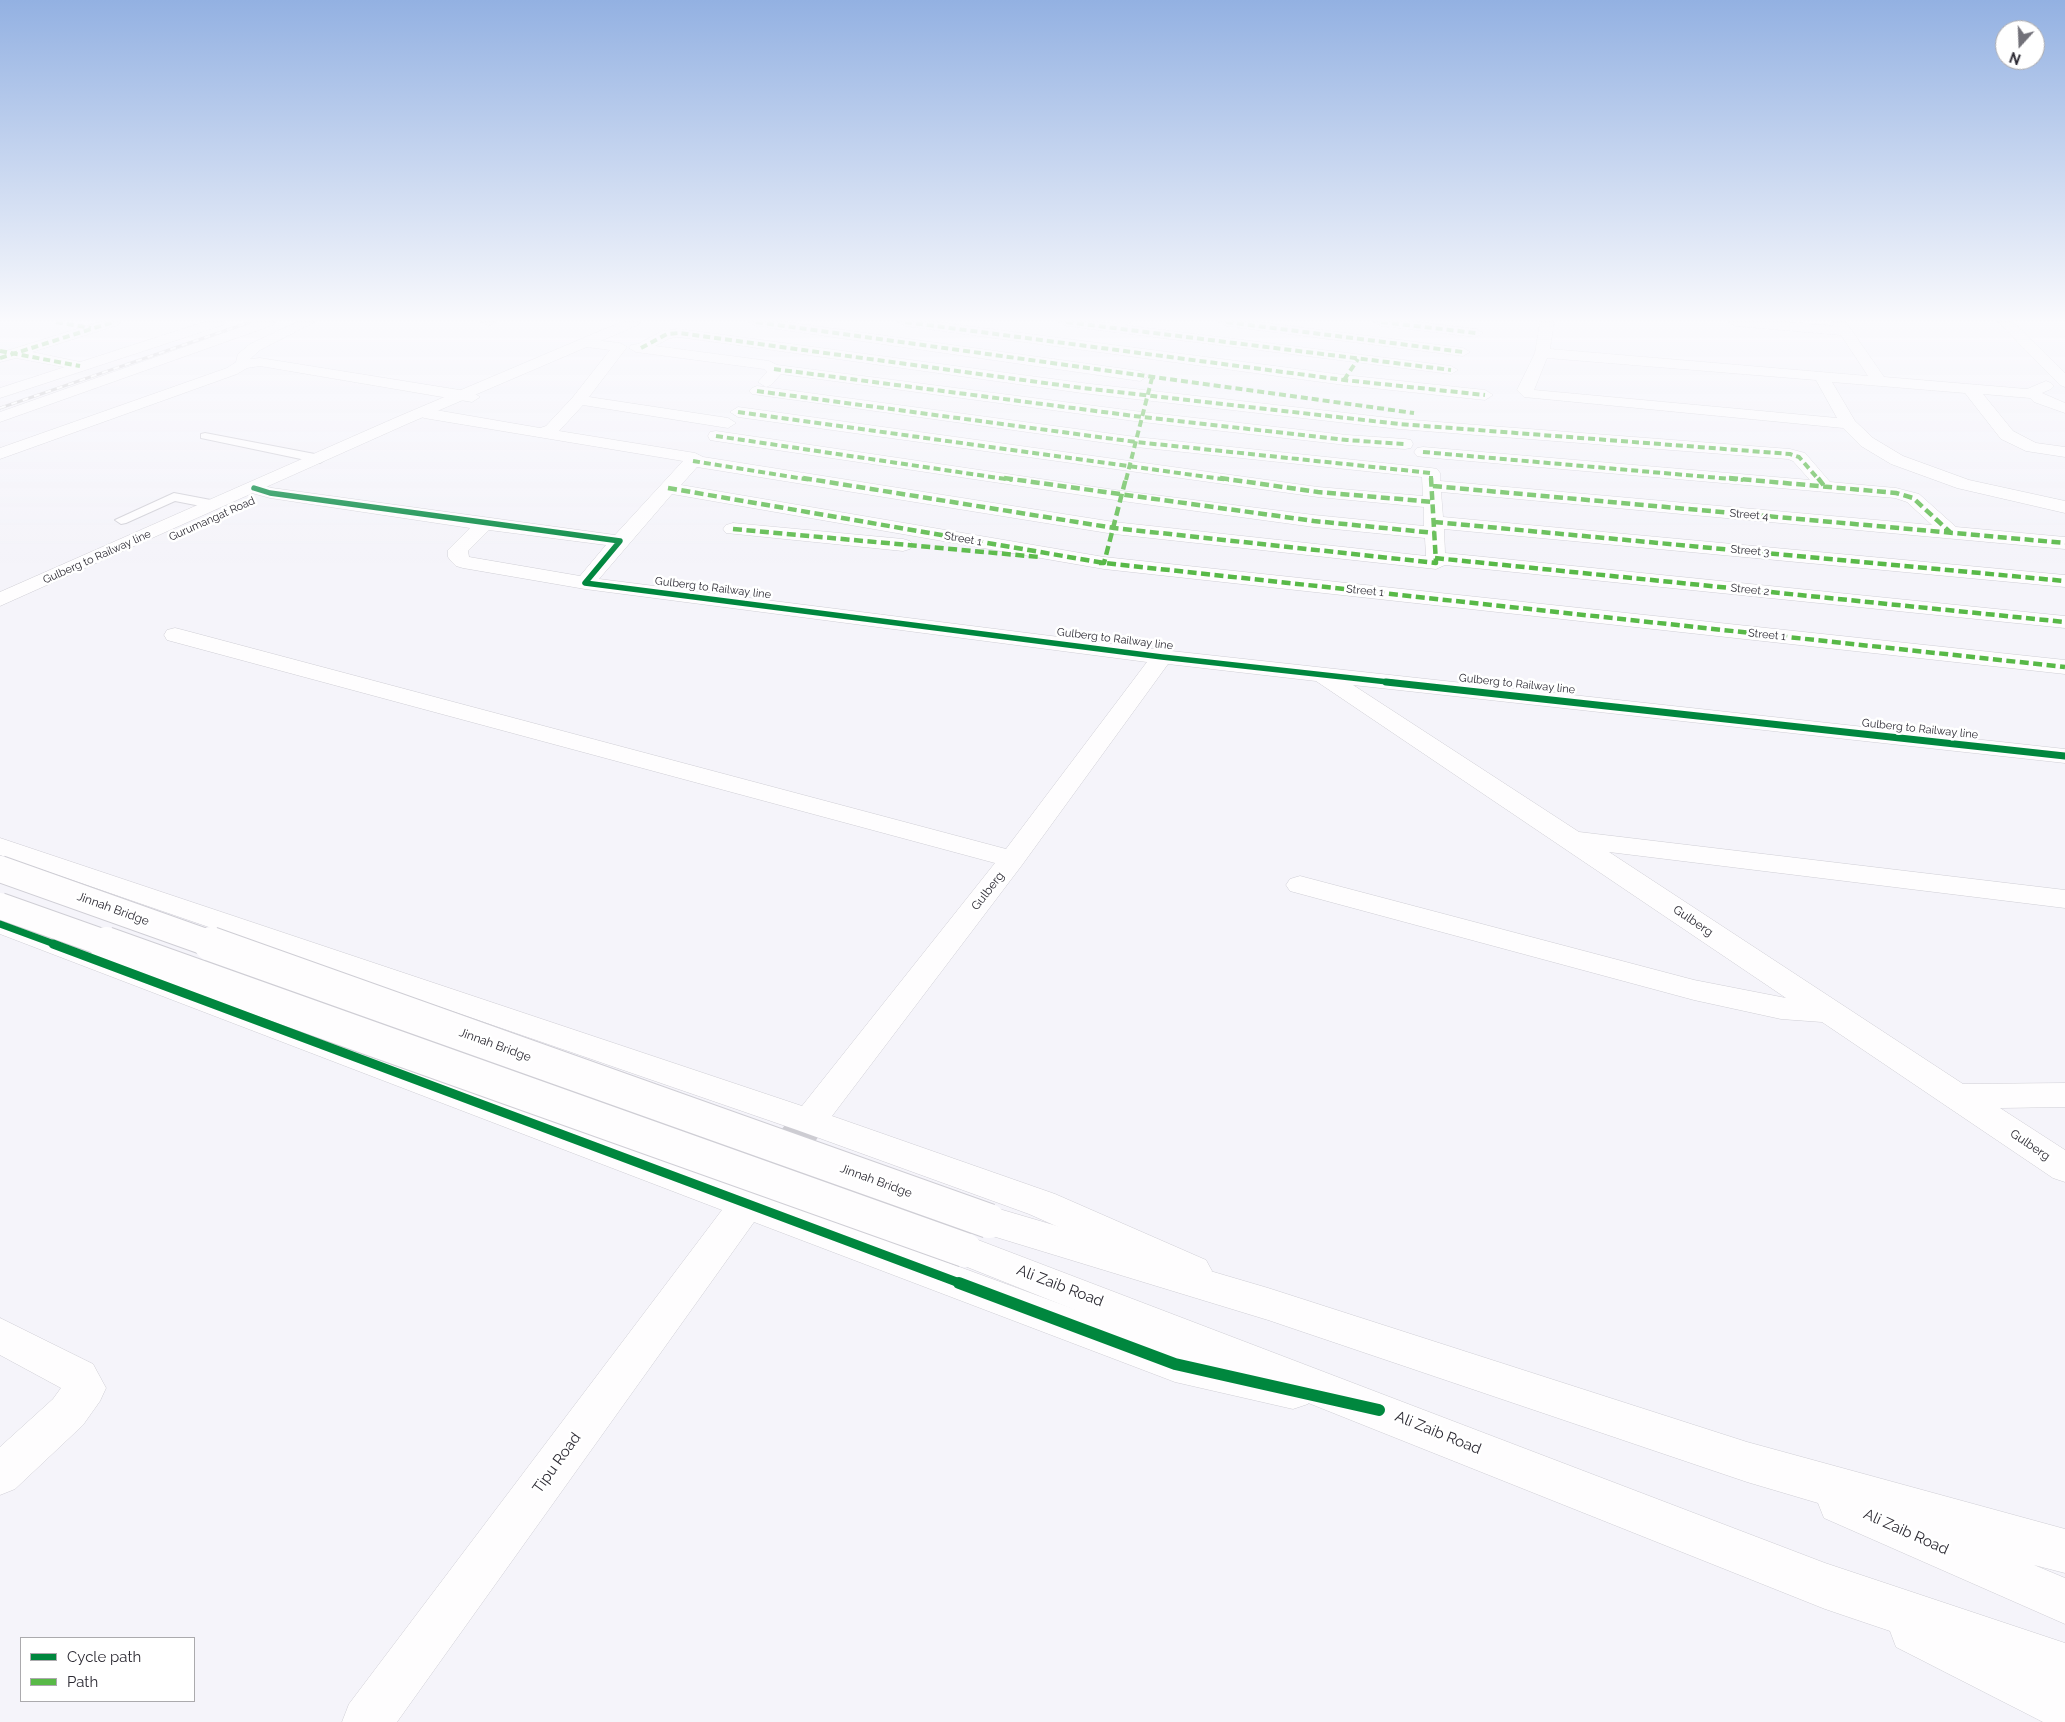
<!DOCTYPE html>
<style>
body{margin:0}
#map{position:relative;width:2065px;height:1722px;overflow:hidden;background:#f5f4fa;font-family:Raleway,sans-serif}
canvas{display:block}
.legend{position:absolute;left:20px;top:1637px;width:175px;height:65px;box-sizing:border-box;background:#fff;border:1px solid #abaaad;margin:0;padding:6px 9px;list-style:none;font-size:15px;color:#2c2a33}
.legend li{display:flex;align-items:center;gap:10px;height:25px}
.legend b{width:25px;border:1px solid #abaaad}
.north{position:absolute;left:1995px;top:20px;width:50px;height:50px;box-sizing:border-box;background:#fff;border:1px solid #abaaad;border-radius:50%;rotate:200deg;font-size:14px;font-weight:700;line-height:20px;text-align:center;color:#2c2a33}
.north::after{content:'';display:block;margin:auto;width:18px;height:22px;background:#727179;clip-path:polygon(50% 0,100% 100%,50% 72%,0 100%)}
</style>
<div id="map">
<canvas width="2065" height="1722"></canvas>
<ul class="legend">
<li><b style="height:6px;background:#00873e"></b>Cycle path</li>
<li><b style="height:6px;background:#58b947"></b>Path</li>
</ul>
<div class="north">N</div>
</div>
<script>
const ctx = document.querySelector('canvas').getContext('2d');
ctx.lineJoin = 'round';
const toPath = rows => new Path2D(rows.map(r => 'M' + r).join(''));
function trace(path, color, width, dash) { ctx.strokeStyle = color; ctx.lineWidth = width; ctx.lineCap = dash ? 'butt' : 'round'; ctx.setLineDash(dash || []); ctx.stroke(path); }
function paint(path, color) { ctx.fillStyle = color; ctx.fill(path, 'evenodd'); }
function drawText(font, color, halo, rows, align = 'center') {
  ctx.font = font + ' Raleway,sans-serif'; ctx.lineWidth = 5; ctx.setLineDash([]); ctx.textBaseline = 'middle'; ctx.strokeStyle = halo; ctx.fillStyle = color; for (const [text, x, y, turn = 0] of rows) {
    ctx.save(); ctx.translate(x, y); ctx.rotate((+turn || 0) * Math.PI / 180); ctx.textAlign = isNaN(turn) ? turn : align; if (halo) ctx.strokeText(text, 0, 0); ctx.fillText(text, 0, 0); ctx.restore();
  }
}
trace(toPath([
 [754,1195,809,1121]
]), '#cdccd2', 34, [34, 17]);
const lane = toPath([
 [1119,322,1130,322,1119,330,1113,330,1113,326,1119,322],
 [205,433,320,455,326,459,320,463,201,438,201,434,205,433],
 [174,493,216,501,222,505,216,509,175,501,126,523,121,524,115,520,174,493]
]);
const street = toPath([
 [99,322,120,322,118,325,32,352,85,363,87,366,85,369,80,370,16,358,0,362,0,353,99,322],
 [255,322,275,322,273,325,0,422,0,412,255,322],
 [297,322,315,322,260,350,250,359,260,358,472,392,480,397,472,402,260,366,247,368,237,374,0,459,0,448,227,368,236,362,238,354,250,344,297,322],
 [481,322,496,322,489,326,481,322],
 [749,322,786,322,1140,371,1148,376,1140,381,756,326,749,322],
 [898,322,937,322,1344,375,1485,390,1493,395,1485,400,1344,385,905,326,898,322],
 [1059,322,1099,322,1451,366,1458,370,1451,374,1066,326,1059,322],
 [1219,322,1259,322,1463,348,1470,352,1463,356,1226,326,1219,322],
 [1374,322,1417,322,1476,329,1483,333,1476,337,1381,326,1374,322],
 [1540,322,1554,322,1550,349,1868,376,1841,335,1735,326,1728,322,1786,322,1835,326,1832,322,1846,322,1884,377,2027,389,2046,381,2051,383,2054,386,2051,389,2042,393,2065,403,2065,413,2034,402,2030,398,1983,394,2013,431,2036,443,2065,447,2065,457,2026,451,2001,439,1965,393,1832,382,1855,421,1873,438,1903,456,1969,480,2065,501,2065,513,1957,488,1891,464,1861,446,1843,428,1524,397,1517,390,1535,353,1540,322],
 [1547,358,1816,380,1837,418,1534,390,1547,358],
 [1998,322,2013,322,2065,373,2065,387,2060,385,1998,322],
 [679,329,1082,383,1399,419,1790,449,1805,453,1830,482,1896,488,1919,494,1956,527,2065,537,2065,549,1441,492,1443,517,2065,575,2065,587,1444,529,1445,553,2065,616,2065,628,1445,565,1436,569,1114,534,697,467,681,485,1104,557,2065,660,2065,674,1104,569,672,494,599,579,1162,650,2065,749,2065,763,1353,685,1579,832,2065,890,2065,908,1609,852,1963,1084,2065,1083,2065,1107,2000,1108,2065,1150,2065,1182,2053,1178,1822,1022,1781,1019,1694,1000,1290,891,1286,885,1290,879,1300,876,1694,980,1786,998,1316,681,1168,664,1022,865,832,1116,1055,1194,1206,1260,1212,1271,1206,1282,1193,1287,1029,1214,797,1130,0,855,0,838,802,1106,995,863,167,640,164,635,167,630,175,628,183,630,1006,849,1147,662,585,589,463,568,456,566,451,561,448,557,448,550,470,528,270,498,248,492,245,488,248,484,254,483,272,488,615,535,683,461,424,418,416,413,424,408,540,428,546,426,573,397,610,350,579,346,577,343,579,340,584,339,620,343,627,347,589,397,728,418,736,423,728,428,583,405,559,431,695,453,703,457,1114,522,1426,556,1425,538,1314,527,1122,501,716,441,710,440,708,436,710,432,716,431,1122,491,1314,515,1424,526,1424,507,1318,497,738,417,730,412,738,407,1318,487,1423,496,1422,477,1136,447,752,394,749,391,752,388,757,386,1136,437,1431,468,1437,469,1440,473,1440,481,1932,525,1907,502,1895,498,1423,457,1417,456,1414,452,1417,448,1423,447,1810,480,1793,461,1788,459,1399,429,1082,393,679,337,670,338,655,346,769,361,777,365,1142,412,1347,435,1405,439,1411,440,1413,444,1411,448,1405,449,1347,445,1142,422,781,374,771,385,766,387,758,382,767,372,764,369,636,352,629,348,631,345,638,344,662,331,679,329],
 [489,530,606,545,580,576,469,557,468,551,489,530],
 [733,523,903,539,910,541,913,545,910,549,903,551,726,533,723,529,726,525,733,523],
 [0,915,1175,1346,1293,1373,1308,1378,1314,1391,1308,1404,1293,1409,1175,1382,754,1222,397,1722,342,1722,349,1704,722,1210,0,934,0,915],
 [0,1318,93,1364,106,1388,100,1401,83,1425,15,1489,0,1495,0,1447,53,1399,61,1388,0,1355,0,1318]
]);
const secondary = toPath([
 [204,322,225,322,223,325,0,398,0,388,204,322],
 [621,322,640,322,638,325,407,424,0,606,0,592,395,418,621,322],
 [989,1206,1268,1288,1747,1442,2065,1529,2065,1573,2034,1565,2065,1578,2065,1624,1824,1518,1818,1503,1747,1482,1268,1320,976,1231,971,1221,976,1211,989,1206],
 [965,1235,1825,1563,2065,1643,2065,1722,2043,1722,1896,1647,1890,1631,1825,1609,952,1261,946,1250,952,1239,965,1235]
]);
trace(lane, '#cfced5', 2);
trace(street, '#cfced5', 1);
trace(secondary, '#cfced5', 1);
paint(lane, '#fefdfe');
paint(street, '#fefdfe');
paint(secondary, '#fefdfe');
const rail = toPath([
 [0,408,250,322]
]);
trace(rail, '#c5c4c6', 3);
trace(rail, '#fff', 2, [6]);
const secondaryBridgeFar1 = toPath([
 [0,869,214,945],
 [0,906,110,945]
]);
const secondaryBridge = toPath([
 [106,944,965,1250],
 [211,944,989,1221]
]);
trace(secondaryBridgeFar1, '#cfced5', 28, []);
trace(secondaryBridge, '#cfced5', 36, []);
trace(secondaryBridgeFar1, '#fefdfe', 26);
trace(secondaryBridge, '#fefdfe', 34);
trace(toPath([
 [56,322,91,328],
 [756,322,1414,413],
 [905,322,1344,380,1485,395],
 [1066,322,1451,370],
 [1226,322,1463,352],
 [1381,322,1476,333],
 [641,348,667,334,679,333,1082,388,1399,424,1790,454,1799,457,1819,480],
 [0,351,80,366],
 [0,358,113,322],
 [774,369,1142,417,1347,440,1405,444],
 [1344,380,1358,359],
 [757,391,1136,442,1431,473,1431,480],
 [738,412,1229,480],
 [716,436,1012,480],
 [1423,452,1743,480],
 [693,461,811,480],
 [1126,480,1152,378]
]), '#58b947', 4, [7, 4]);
trace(toPath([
 [803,478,1114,528,1436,563,1431,478],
 [1004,478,1314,521,1435,533],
 [1220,478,1318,492,1434,502],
 [1729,478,1896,493,1913,498,1951,533],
 [1818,478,1825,487],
 [1433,486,2065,543],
 [668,488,1104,563,2065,667],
 [1434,522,2065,581],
 [733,529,1039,557],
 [1435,558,2065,622],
 [1099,563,1104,563,1126,478]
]), '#58b947', 4.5, [9, 4.5]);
trace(toPath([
 [254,488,270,493,620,541,585,583,1162,657,1397,683]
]), '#00873e', 5.5);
trace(toPath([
 [1386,682,2065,756],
 [0,924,57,945]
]), '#00873e', 7);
trace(toPath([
 [53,944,962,1284]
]), '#00873e', 9);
trace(toPath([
 [959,1283,1175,1364,1379,1410]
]), '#00873e', 12);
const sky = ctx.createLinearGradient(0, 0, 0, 563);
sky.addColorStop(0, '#93b1e2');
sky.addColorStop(0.57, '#fafafd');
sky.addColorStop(1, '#fafafd00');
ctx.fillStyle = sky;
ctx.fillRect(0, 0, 2065, 563);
drawText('11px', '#2c2a33', '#fff', [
 ["Street 4",1749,515,5],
 ["Gurumangat Road",212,519,-24],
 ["Street 1",963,539,10],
 ["Street 3",1750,551,5],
 ["Gulberg to Railway line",97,557,-24],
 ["Gulberg to Railway line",713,588,7],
 ["Street 2",1750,590,6],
 ["Street 1",1365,591,6],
 ["Street 1",1767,635,6],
 ["Gulberg to Railway line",1115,639,7],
 ["Gulberg to Railway line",1517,684,6],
 ["Gulberg to Railway line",1920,729,6]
]);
drawText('12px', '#2c2a33', '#fff', [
 ["Gulberg",988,891,-52],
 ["Jinnah Bridge",113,909,20],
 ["Gulberg",1693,921,34],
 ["Jinnah Bridge",495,1045,20],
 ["Gulberg",2030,1145,34],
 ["Jinnah Bridge",876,1181,20]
]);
drawText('15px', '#2c2a33', '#fff', [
 ["Ali Zaib Road",1060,1286,21],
 ["Ali Zaib Road",1438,1433,22],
 ["Tipu Road",557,1463,-54],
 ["Ali Zaib Road",1906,1532,24]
]);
</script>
